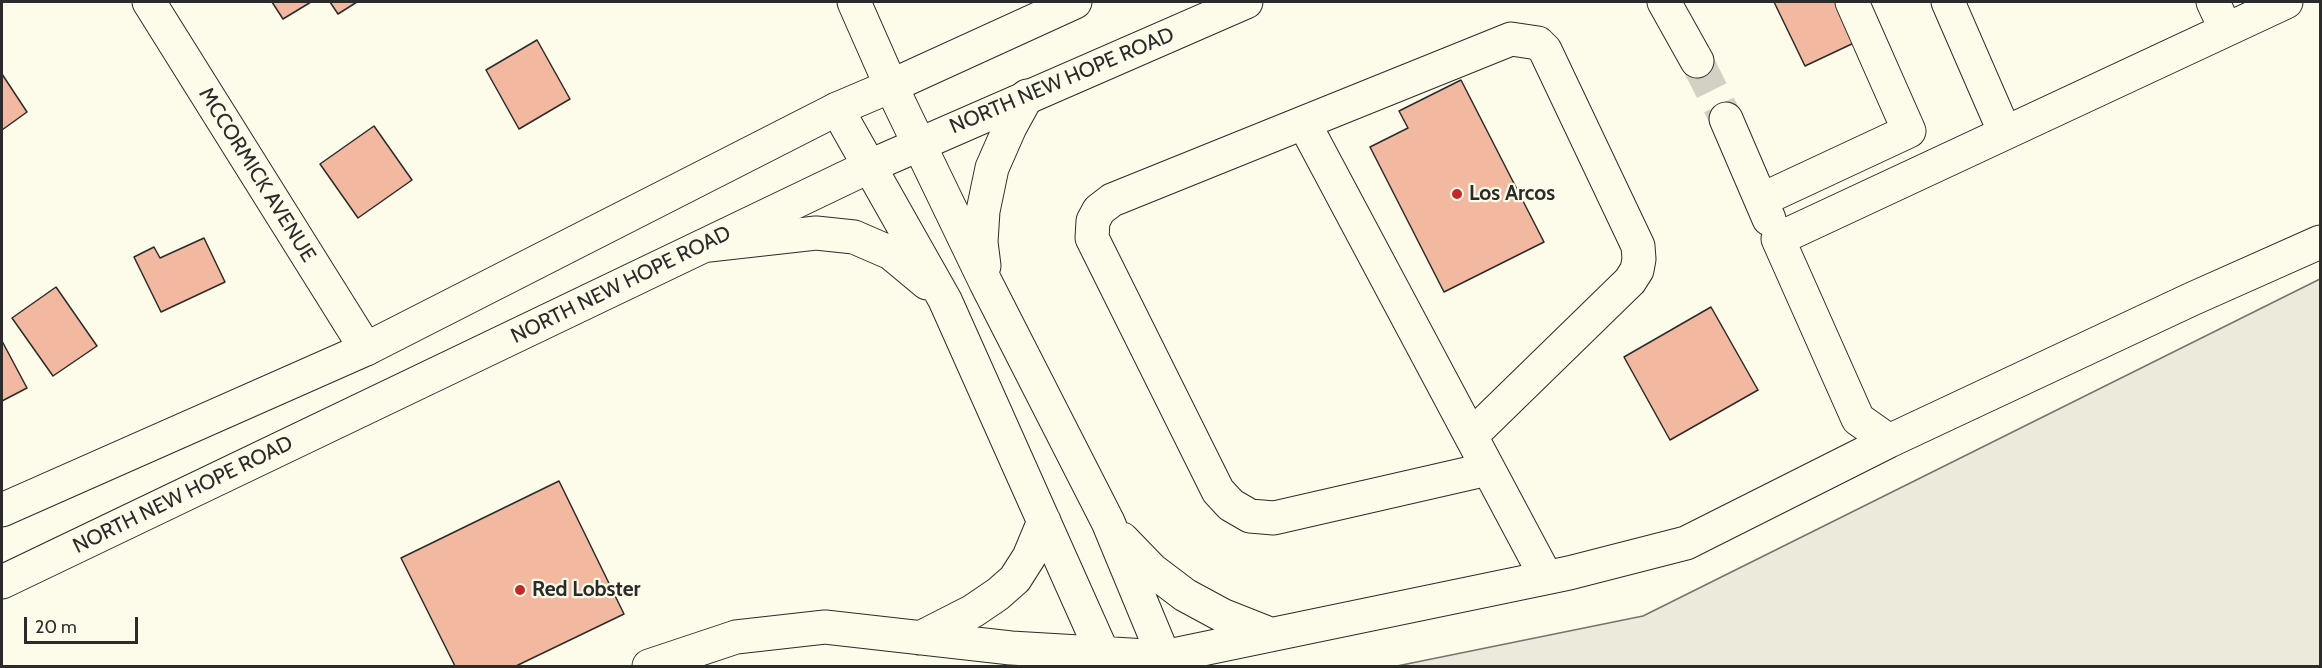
<!DOCTYPE html>
<style>
body{margin:0}
#map{position:relative;width:2322px;height:668px;overflow:hidden;background:#fdfbea;font-family:Cabin,sans-serif}
canvas{display:block}
.frame{position:absolute;inset:0;border:3px solid #2b2b2b;pointer-events:none}
.scale{position:absolute;left:24px;top:617px;width:114px;height:27px;box-sizing:border-box;border:3px solid #2b2b2b;border-top:0;padding-left:8px;font-size:18px;line-height:21px;white-space:nowrap;color:#2b2b2b;-webkit-text-stroke:4px #fdfbea;paint-order:stroke}
</style>
<div id="map">
<canvas width="2322" height="668"></canvas>
<div class="frame"></div>
<div class="scale">20 m</div>
</div>
<script>
const ctx = document.querySelector('canvas').getContext('2d');
ctx.lineJoin = 'round';
function paint(path, color) { ctx.fillStyle = color; ctx.fill(path, 'evenodd'); }
const toPath = rows => new Path2D(rows.map(r => 'M' + r).join(''));
function trace(path, color, width, dash) { ctx.strokeStyle = color; ctx.lineWidth = width; ctx.lineCap = dash ? 'butt' : 'round'; ctx.setLineDash(dash || []); ctx.stroke(path); }
function drawText(font, color, halo, rows, align = 'center') {
  ctx.font = font + ' Cabin,sans-serif'; ctx.lineWidth = 4.5; ctx.setLineDash([]); ctx.textBaseline = 'middle'; ctx.strokeStyle = halo; ctx.fillStyle = color; for (const [text, x, y, turn = 0] of rows) {
    ctx.save(); ctx.translate(x, y); ctx.rotate((+turn || 0) * Math.PI / 180); ctx.textAlign = isNaN(turn) ? turn : align; if (halo) ctx.strokeText(text, 0, 0); ctx.fillText(text, 0, 0); ctx.restore();
  }
}
const parking = toPath([
 [2320,279,2320,666,1397,666,1643,616,2320,279]
]);
paint(parking, '#eceadb');
trace(parking, '#74746e', 1.5);
const building = toPath([
 [272,2,311,2,283,19,272,2],
 [330,2,357,2,338,14,330,2],
 [1774,2,1836,2,1856,42,1805,66,1774,2],
 [537,40,570,99,519,129,486,70,537,40],
 [2,74,27,112,2,130,2,74],
 [1461,80,1544,242,1444,292,1370,147,1408,128,1399,111,1461,80],
 [374,126,412,180,358,218,320,164,374,126],
 [204,238,225,282,161,312,134,257,154,247,160,258,204,238],
 [56,287,97,346,53,376,12,318,56,287],
 [1711,307,1758,390,1670,440,1624,357,1711,307],
 [2,341,27,388,2,401,2,341],
 [559,481,624,614,516,666,455,666,401,558,559,481]
]);
paint(building, '#f2b8a0');
trace(building, '#2b2b2b', 1.5);
trace(toPath([
 [1697,61,1726,119]
]), '#d3d1c4', 33, [33, 16]);
const minor = toPath([
 [149,2,366,349],
 [854,2,891,86,986,283,1108,522,1164,657],
 [1664,2,1697,61],
 [1948,2,2005,133],
 [2213,2,2226,30],
 [837,109,945,300,1103,654],
 [1726,119,1769,219],
 [1304,123,1546,577],
 [1761,200,1909,131,1852,2],
 [709,245,816,233,854,237,891,253,927,283],
 [984,266,981,242,983,211,992,168,1010,127,1027,96],
 [1471,436,1630,281,1637,270,1639,259,1638,246,1545,50,1538,43,1511,39,1112,200,1099,210,1093,221,1092,238,1218,491,1231,505,1250,516,1274,518,1488,469],
 [1889,441,1858,419,1778,239,2286,2],
 [1122,539,1152,570,1185,595,1222,615,1270,634],
 [920,638,973,611,998,594,1015,579,1029,557,1044,521],
 [649,666,736,637,825,627,1011,648,1164,657,1569,573,1686,543,1889,441,2192,299,2320,242]
]);
const major = toPath([
 [2,510,366,349,837,109,891,86,1075,2],
 [2,582,870,166,1246,2]
]);
trace(minor, '#2b2b2b', 35);
trace(major, '#2b2b2b', 35);
trace(minor, '#fdfbea', 33);
trace(major, '#fdfbea', 33);
for (const [x, y, r, color] of [
 [1457,194,6,"#c62828"],
 [520,590,6,"#c62828"]
]) { const dot = new Path2D(); dot.arc(x, y, r, 0, 2 * Math.PI); ctx.fillStyle = color; ctx.fill(dot); trace(dot, '#fdfbea', 2); }
drawText('21px', '#2b2b2b', '#fdfbea', [
 ["NORTH NEW HOPE ROAD",1062,81,-23],
 ["MCCORMICK AVENUE",257,175,58],
 ["NORTH NEW HOPE ROAD",621,285,-26],
 ["NORTH NEW HOPE ROAD",183,495,-26]
]);
drawText('bold 21px', '#2b2b2b', '#fdfbea', [
 ["Los Arcos",1469,194],
 ["Red Lobster",532,590]
], 'left');
</script>
